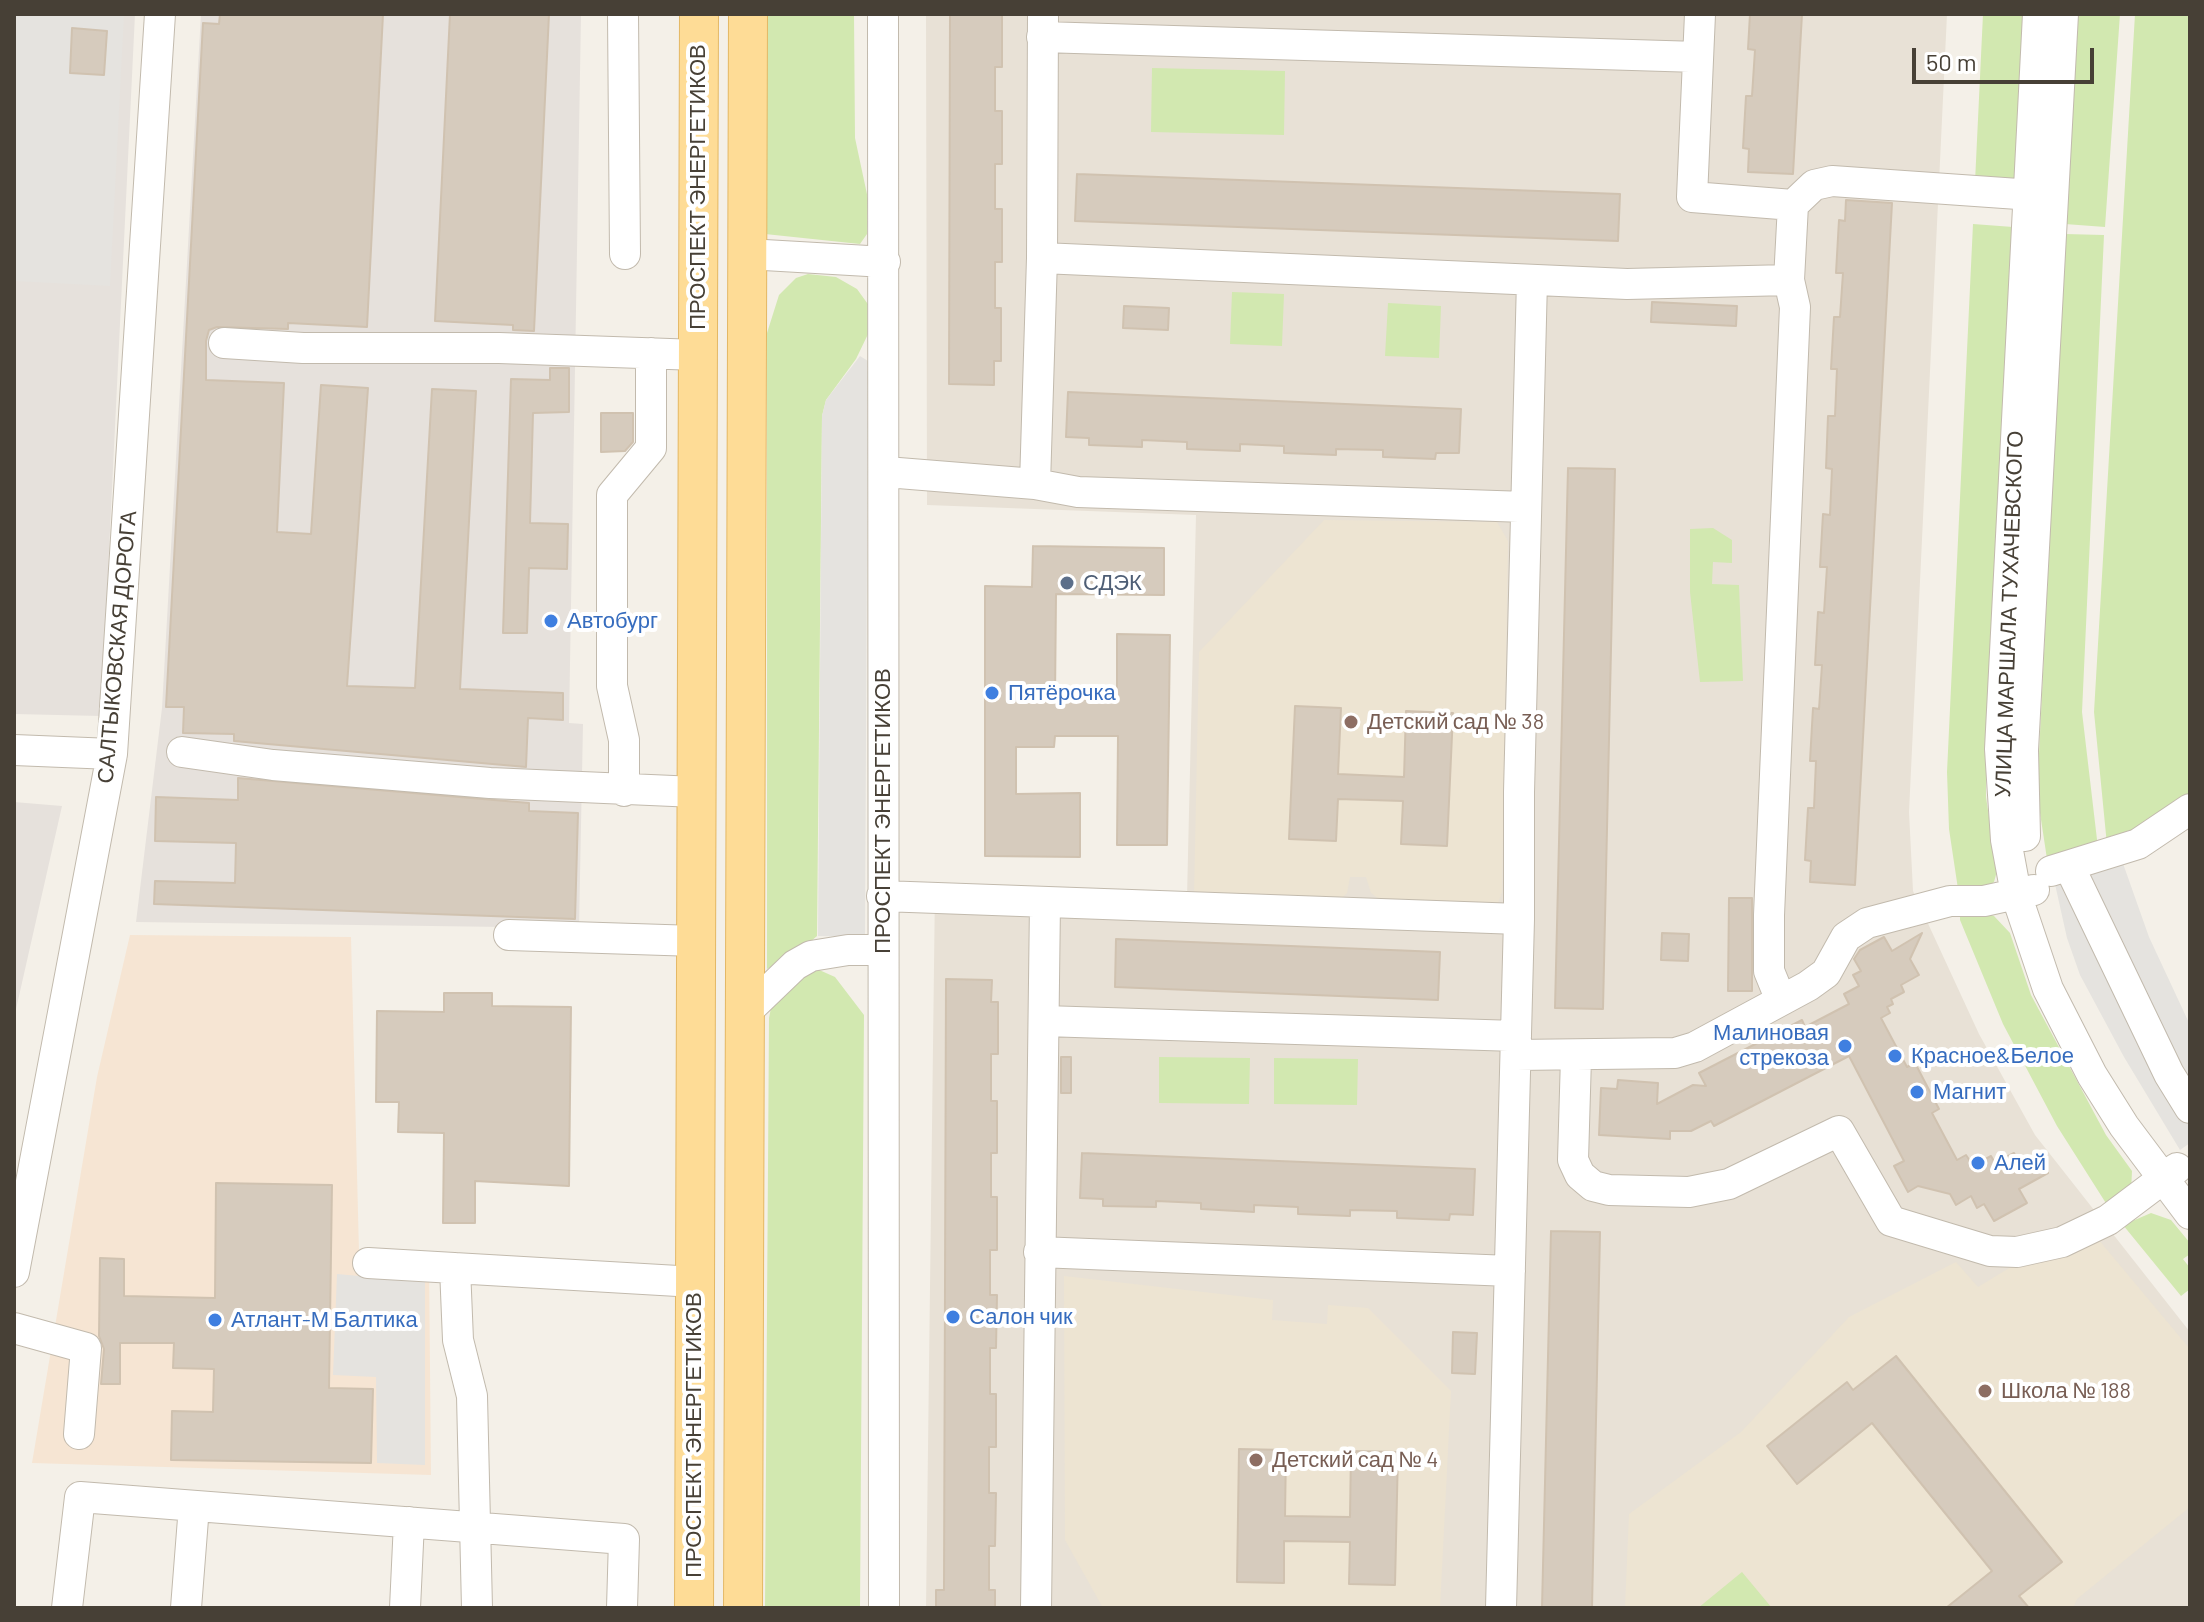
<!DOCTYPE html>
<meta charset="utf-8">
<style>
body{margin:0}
#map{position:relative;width:2204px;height:1622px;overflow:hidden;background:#f4f0e8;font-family:Barlow,sans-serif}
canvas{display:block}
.frame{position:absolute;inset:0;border:16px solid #474036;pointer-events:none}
.scale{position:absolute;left:1912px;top:48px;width:182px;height:36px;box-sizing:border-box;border:4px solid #474036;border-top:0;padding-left:10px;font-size:24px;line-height:28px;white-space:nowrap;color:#474036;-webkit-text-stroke:6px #fff;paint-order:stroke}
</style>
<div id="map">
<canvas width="2204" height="1622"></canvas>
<div class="frame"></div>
<div class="scale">50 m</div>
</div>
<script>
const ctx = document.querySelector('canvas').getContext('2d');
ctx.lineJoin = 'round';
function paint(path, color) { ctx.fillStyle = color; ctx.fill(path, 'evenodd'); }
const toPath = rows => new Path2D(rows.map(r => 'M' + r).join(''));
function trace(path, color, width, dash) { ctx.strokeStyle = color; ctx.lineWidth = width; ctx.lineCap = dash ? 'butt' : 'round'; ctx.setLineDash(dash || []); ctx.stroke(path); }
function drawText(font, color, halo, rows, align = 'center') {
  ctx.font = font + ' Barlow,sans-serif'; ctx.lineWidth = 8; ctx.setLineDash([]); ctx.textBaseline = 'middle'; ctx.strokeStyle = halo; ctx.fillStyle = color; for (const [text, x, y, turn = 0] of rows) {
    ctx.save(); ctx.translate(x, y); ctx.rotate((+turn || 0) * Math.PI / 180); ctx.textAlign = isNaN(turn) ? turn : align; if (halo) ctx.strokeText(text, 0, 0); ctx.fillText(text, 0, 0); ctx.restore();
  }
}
paint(toPath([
 [926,14,1947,14,1909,812,1913,891,1979,1034,2035,1135,2190,1332,2190,1608,926,1608,935,886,1187,897,1196,515,927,505]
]), '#e8e1d6');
paint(toPath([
 [130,935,351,937,359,1252,429,1259,431,1475,32,1463,97,1077]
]), '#f6e5d3');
paint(toPath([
 [14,14,135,14,101,716,14,714],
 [201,14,581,14,569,723,583,724,579,928,136,922,162,708],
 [14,802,62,806,14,1018]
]), '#e6e1dc');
paint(toPath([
 [1324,520,1497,522,1508,541,1502,892,1498,903,1385,904,1371,893,1366,877,1350,877,1347,893,1338,902,1194,897,1199,652],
 [2098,1239,2190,1349,2190,1507,2077,1599,2073,1608,1625,1608,1629,1514,1741,1432,1849,1317,1956,1262,1978,1287,2011,1267,2075,1251],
 [1064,1276,1273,1300,1272,1320,1327,1324,1328,1305,1368,1308,1451,1391,1440,1608,1103,1608,1065,1540]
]), '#ede4d2');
paint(toPath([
 [766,14,854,14,855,138,868,199,867,234,860,244,765,234],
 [1983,14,2024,14,2016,175,2013,180,1975,182],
 [2076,14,2120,14,2105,227,2065,224],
 [2135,14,2190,14,2190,797,2107,845,2094,712],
 [1152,68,1285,71,1284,135,1151,132],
 [1973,224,2013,227,1986,750,1986,797,1997,871,1994,882,1986,888,1958,889,1949,829,1947,772],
 [2065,234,2104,235,2082,712,2098,848,2047,859,2037,793],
 [808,274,836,277,857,289,870,307,870,330,856,359,826,400,822,416,817,936,795,955,767,969,767,333,779,295,796,278],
 [1232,292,1284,294,1282,346,1230,344],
 [1388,303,1441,306,1439,358,1385,356],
 [1713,528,1732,540,1732,563,1713,562,1712,584,1739,585,1743,681,1700,682,1690,592,1690,529],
 [1960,911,1981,911,1994,916,2010,933,2031,995,2106,1135,2132,1171,2131,1192,2109,1208,2057,1126,2003,1024,1960,920],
 [817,969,835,977,864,1015,860,1608,765,1608,769,1018,771,1008,792,982],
 [1159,1057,1250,1058,1249,1104,1159,1103],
 [1274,1058,1358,1059,1357,1105,1274,1104],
 [2151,1213,2171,1220,2190,1243,2190,1254,2183,1259,2190,1268,2190,1289,2181,1296,2123,1225],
 [1742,1572,1772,1608,1698,1608]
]), '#d2e8b0');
paint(toPath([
 [14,14,124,14,110,286,14,281],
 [860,356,868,361,865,937,818,936,822,416,826,400],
 [2120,855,2149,937,2190,1025,2190,1143,2180,1150,2124,1057,2080,975,2067,938,2055,884],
 [337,1274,425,1282,425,1465,377,1463,376,1377,333,1375]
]), '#e5e3df');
const building = toPath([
 [220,14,383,14,367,327,288,323,288,329,217,327,209,330,206,341,206,380,284,383,277,532,311,534,321,385,368,388,347,686,415,688,432,389,476,391,460,689,563,693,563,720,528,718,526,767,234,741,234,734,183,733,184,707,166,707,203,23,219,24,220,14],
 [450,14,549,14,534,331,513,330,513,325,435,321,450,14],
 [950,14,1002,15,1002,67,995,67,995,111,1002,111,1002,164,995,164,995,209,1002,209,1002,262,995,262,995,308,1001,308,1001,361,994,361,994,385,949,384,950,14],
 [1750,14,1802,14,1793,174,1748,172,1749,149,1743,148,1746,96,1752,96,1755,50,1748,49,1750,14],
 [72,28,107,31,104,75,70,73,72,28],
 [1077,174,1620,194,1618,241,1075,221,1077,174],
 [1846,200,1892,203,1855,885,1810,882,1811,861,1805,860,1808,808,1814,808,1816,761,1810,761,1813,708,1819,709,1822,665,1815,665,1818,612,1824,613,1827,567,1820,567,1823,514,1830,515,1832,469,1826,468,1828,416,1835,416,1837,369,1831,369,1834,317,1840,317,1843,273,1836,273,1839,220,1845,221,1846,200],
 [1652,302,1737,306,1736,326,1651,322,1652,302],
 [1124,306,1169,308,1168,330,1123,328,1124,306],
 [550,368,569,368,569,412,533,413,530,523,568,524,567,569,529,568,527,633,503,633,511,379,550,380,550,368],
 [1068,392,1461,409,1459,453,1436,453,1435,459,1383,457,1383,450,1336,449,1336,455,1284,453,1284,446,1240,444,1240,451,1187,449,1187,442,1142,440,1142,447,1089,445,1089,438,1066,437,1068,392],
 [601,413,633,413,633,442,625,451,601,452,601,413],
 [1568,468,1615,469,1603,1009,1555,1008,1568,468],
 [1033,546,1164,548,1164,595,1056,594,1055,698,1117,699,1117,634,1170,635,1167,845,1117,845,1118,736,1055,736,1054,747,1016,747,1016,794,1080,793,1080,857,985,856,985,586,1032,587,1033,546],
 [1295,706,1341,708,1338,774,1404,777,1406,711,1453,713,1447,846,1401,844,1403,801,1338,799,1336,841,1289,839,1295,706],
 [238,778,529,803,529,811,578,813,575,919,154,904,155,881,235,883,236,843,155,841,156,797,238,800,238,778],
 [1729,898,1752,898,1752,991,1728,991,1729,898],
 [1662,933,1689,934,1688,961,1661,960,1662,933],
 [1922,933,1910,959,1919,975,1901,985,1904,992,1891,999,1893,1004,1887,1007,1890,1013,1881,1018,1907,1067,1915,1063,1939,1109,1932,1113,1957,1160,1966,1155,1970,1161,1975,1158,1978,1163,1991,1156,1995,1163,2014,1153,2022,1169,2048,1173,2019,1189,2027,1203,1994,1221,1984,1204,1977,1208,1971,1196,1956,1205,1950,1194,1918,1186,1908,1192,1894,1166,1904,1161,1849,1056,1714,1126,1711,1121,1691,1131,1670,1131,1670,1139,1599,1135,1601,1088,1617,1089,1618,1080,1658,1083,1657,1104,1693,1085,1706,1086,1699,1073,1802,1020,1805,1027,1849,1004,1844,994,1859,986,1853,975,1861,971,1854,959,1860,950,1884,937,1892,951,1922,933],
 [1116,939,1440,952,1438,1000,1115,987,1116,939],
 [946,979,992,980,991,1002,998,1002,998,1054,991,1054,991,1101,997,1101,997,1153,991,1153,991,1197,997,1197,997,1250,990,1250,990,1295,997,1295,996,1348,990,1348,990,1394,996,1394,996,1447,989,1447,989,1493,996,1493,995,1546,989,1546,989,1590,995,1590,995,1608,936,1608,936,1590,944,1590,946,979],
 [444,993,492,993,492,1006,571,1007,569,1186,475,1181,475,1223,443,1223,444,1133,398,1132,399,1102,376,1102,377,1011,444,1012,444,993],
 [1061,1057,1071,1057,1071,1093,1061,1093,1061,1057],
 [1082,1153,1475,1169,1473,1215,1450,1214,1449,1220,1397,1218,1397,1211,1350,1210,1350,1216,1298,1214,1298,1207,1254,1205,1254,1212,1201,1209,1201,1203,1156,1201,1156,1207,1103,1206,1103,1199,1080,1198,1082,1153],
 [216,1183,332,1185,329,1388,373,1389,371,1463,171,1460,172,1411,213,1412,214,1369,173,1368,174,1343,120,1343,120,1384,101,1384,104,1349,99,1336,100,1258,124,1259,124,1296,215,1298,216,1183],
 [1551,1231,1600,1232,1592,1608,1542,1608,1551,1231],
 [1453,1332,1477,1333,1475,1374,1452,1373,1453,1332],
 [1896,1356,2062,1562,2019,1596,2029,1608,1946,1608,1992,1571,1872,1423,1797,1484,1767,1446,1847,1382,1853,1390,1896,1356],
 [1239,1449,1286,1450,1285,1516,1350,1517,1351,1451,1398,1452,1395,1585,1349,1584,1350,1542,1284,1541,1284,1583,1237,1582,1239,1449]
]);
paint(building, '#d6cbbd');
trace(building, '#d0c2b0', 2);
const minor = toPath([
 [623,14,625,254],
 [883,14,884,1608],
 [1700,14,1692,197,1793,205],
 [2038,14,2000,749,2006,840,2016,894,2048,989,2092,1075,2124,1126,2190,1214],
 [1042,37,1698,57],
 [747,254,885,262],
 [1042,258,1627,284,1789,280,1795,307,1769,915,1769,971,1780,998],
 [1789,280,1793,205,1814,185,1832,181,2047,196],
 [224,343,303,348,499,348,698,355],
 [886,472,1035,484,1078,492,1526,507],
 [1035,484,1042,258,1043,14],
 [14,750,112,754],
 [182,752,273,765,490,783,696,792],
 [624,791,624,740,612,686,612,495,651,448,651,353],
 [2025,836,2023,750,2063,14],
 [2069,866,2169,1074,2190,1108],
 [2051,871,2138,844,2190,809],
 [882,896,1519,919,1519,792,1532,280],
 [509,935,696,941],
 [745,1013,795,965,811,956,848,950,882,950],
 [1044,1021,1516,1036],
 [1516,1055,1675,1053,1695,1047,1808,986,1826,973,1846,937,1867,923,1950,901,1984,901,2034,890],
 [1576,1057,1573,1160,1580,1175,1593,1186,1609,1190,1689,1192,1729,1184,1839,1131,1891,1221,1990,1251,2017,1252,2062,1242,2108,1220,2177,1168],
 [1039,1252,1510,1271],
 [368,1263,695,1282],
 [455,1268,458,1340,472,1396,477,1608],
 [14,1272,112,754,160,14],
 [14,1328,86,1348,79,1434],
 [67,1608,80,1497,624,1539,622,1608],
 [186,1608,194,1506],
 [405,1608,409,1522],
 [1036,1608,1045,903],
 [1501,1608,1519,919]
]);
const major = toPath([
 [694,1608,699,14],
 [743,1608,748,14]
]);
trace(minor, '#c2baad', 32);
trace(major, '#e4b865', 40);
trace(minor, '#fff', 30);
trace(major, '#fedc96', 38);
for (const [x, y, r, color] of [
 [1067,583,8,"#5c6f8a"],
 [551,621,8,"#3f7fe0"],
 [992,693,8,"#3f7fe0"],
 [1351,722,8,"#8d6e63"],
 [1845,1046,8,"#3f7fe0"],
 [1895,1056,8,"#3f7fe0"],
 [1917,1092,8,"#3f7fe0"],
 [1978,1163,8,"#3f7fe0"],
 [953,1317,8,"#3f7fe0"],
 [215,1320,8,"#3f7fe0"],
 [1985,1391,8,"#8d6e63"],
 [1256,1460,8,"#8d6e63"]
]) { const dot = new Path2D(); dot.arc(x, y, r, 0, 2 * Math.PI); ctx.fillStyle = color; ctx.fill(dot); trace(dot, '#fff', 3); }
drawText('22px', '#474036', '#fff', [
 ["ПРОСПЕКТ ЭНЕРГЕТИКОВ",698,187,-90],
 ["УЛИЦА МАРШАЛА ТУХАЧЕВСКОГО",2009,614,-88],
 ["САЛТЫКОВСКАЯ ДОРОГА",117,647,-85],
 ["ПРОСПЕКТ ЭНЕРГЕТИКОВ",883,811,-90],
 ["ПРОСПЕКТ ЭНЕРГЕТИКОВ",694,1435,-90]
]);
drawText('22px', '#4e5e75', '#fff', [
 ["СДЭК",1083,583]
], 'left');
drawText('22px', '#366cbe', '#fff', [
 ["Автобург",567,621],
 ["Пятёрочка",1008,693],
 ["Малиновая",1829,1033,"right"],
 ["стрекоза",1829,1058,"right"],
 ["Красное&Белое",1911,1056],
 ["Магнит",1933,1092],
 ["Алей",1994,1163],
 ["Салон чик",969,1317],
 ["Атлант-М Балтика",231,1320]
], 'left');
drawText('22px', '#785e54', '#fff', [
 ["Детский сад № 38",1367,722],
 ["Школа № 188",2001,1391],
 ["Детский сад № 4",1272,1460]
], 'left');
</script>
